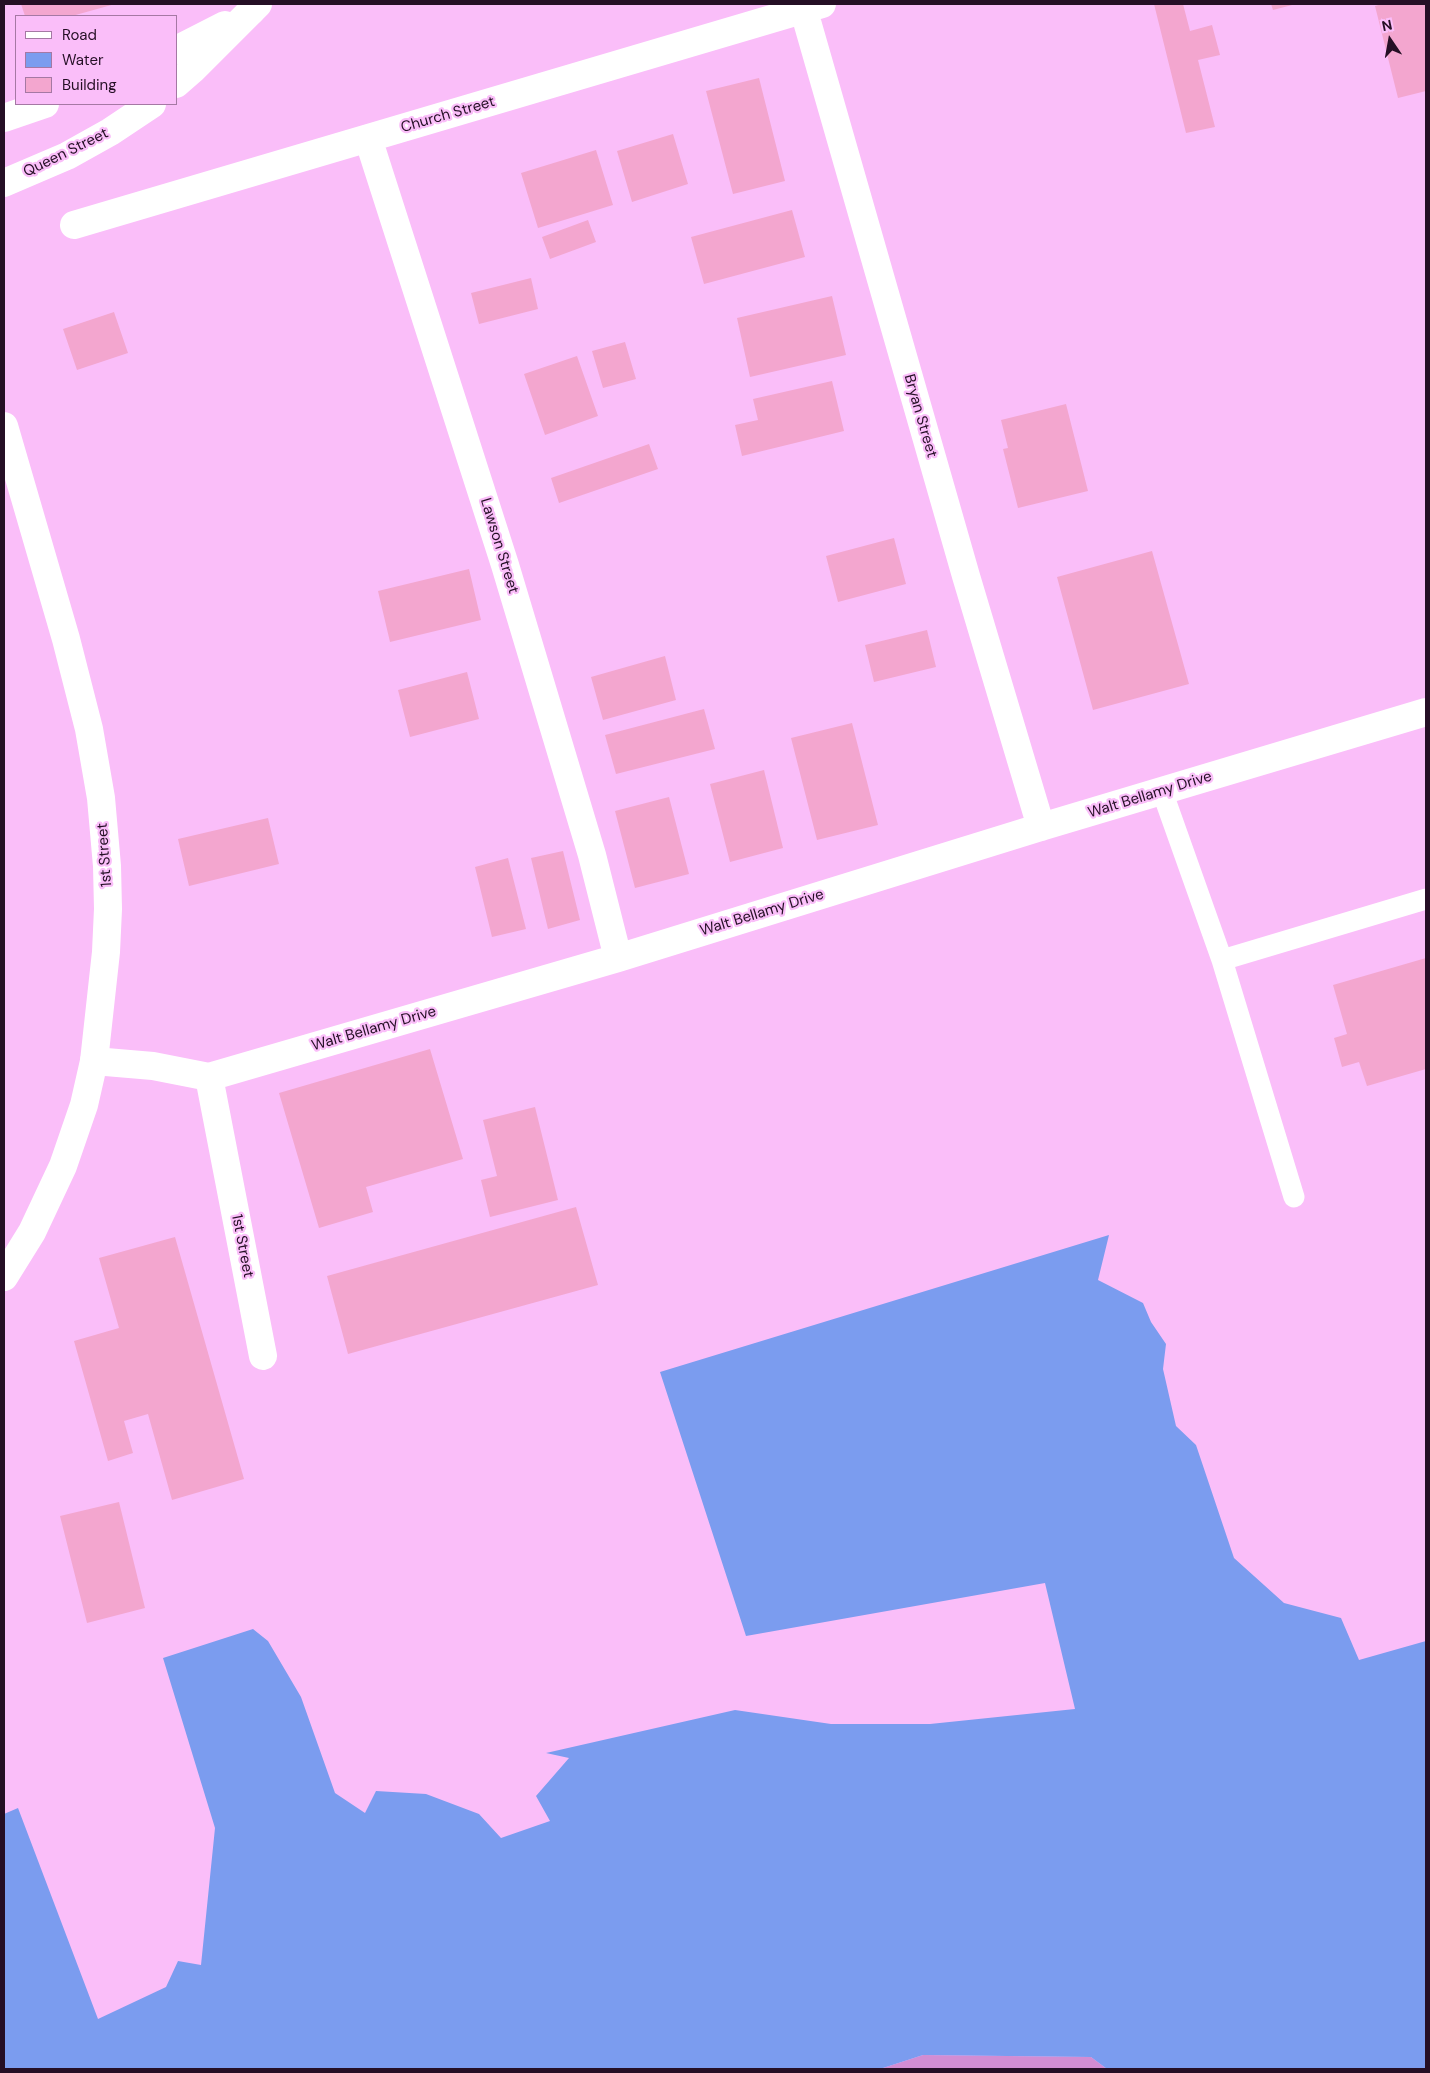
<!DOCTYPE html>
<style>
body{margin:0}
#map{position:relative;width:1430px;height:2073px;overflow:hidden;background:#fabef9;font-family:"DM Sans",sans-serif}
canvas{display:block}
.frame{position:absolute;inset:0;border:5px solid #250f25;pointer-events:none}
.legend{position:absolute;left:15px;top:15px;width:162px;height:90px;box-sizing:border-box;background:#fabef9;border:1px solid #a578a4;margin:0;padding:6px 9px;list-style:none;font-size:15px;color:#250f25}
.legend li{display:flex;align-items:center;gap:10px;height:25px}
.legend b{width:25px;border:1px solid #a578a4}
.north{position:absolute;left:1365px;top:15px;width:50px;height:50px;-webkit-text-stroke:4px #fabef9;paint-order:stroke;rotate:348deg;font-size:14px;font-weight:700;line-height:20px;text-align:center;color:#250f25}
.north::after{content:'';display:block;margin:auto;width:18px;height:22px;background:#250f25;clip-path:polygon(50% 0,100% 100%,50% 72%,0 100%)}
</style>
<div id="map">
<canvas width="1430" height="2073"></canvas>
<div class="frame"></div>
<ul class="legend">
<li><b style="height:6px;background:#fff"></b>Road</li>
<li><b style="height:14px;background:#7b9cef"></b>Water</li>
<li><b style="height:14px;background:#f3a6cf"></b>Building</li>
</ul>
<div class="north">N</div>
</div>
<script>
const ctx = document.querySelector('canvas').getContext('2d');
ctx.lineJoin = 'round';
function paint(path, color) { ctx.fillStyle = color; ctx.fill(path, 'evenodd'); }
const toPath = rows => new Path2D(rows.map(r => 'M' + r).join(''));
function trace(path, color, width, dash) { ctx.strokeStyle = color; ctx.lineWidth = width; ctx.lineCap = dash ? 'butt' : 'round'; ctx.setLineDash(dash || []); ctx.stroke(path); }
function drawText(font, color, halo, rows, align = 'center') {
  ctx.font = font + ' "DM Sans",sans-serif'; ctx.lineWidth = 4.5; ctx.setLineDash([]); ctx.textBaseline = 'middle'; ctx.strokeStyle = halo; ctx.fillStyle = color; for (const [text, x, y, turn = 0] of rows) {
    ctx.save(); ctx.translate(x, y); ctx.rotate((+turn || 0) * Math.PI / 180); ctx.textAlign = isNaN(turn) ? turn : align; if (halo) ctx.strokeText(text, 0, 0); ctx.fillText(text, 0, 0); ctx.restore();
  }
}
paint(toPath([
 [923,2055,1091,2057,1107,2069,880,2069]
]), '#d28dd3');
paint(toPath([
 [1109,1235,1098,1280,1143,1303,1151,1322,1166,1344,1163,1369,1176,1426,1196,1445,1234,1558,1284,1603,1341,1618,1359,1660,1426,1641,1426,2069,1107,2069,1091,2057,923,2055,880,2069,4,2069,4,1814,18,1808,98,2019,166,1987,178,1961,201,1965,215,1828,163,1658,253,1629,268,1641,301,1697,335,1793,365,1813,376,1791,426,1794,479,1814,501,1838,550,1821,536,1796,569,1758,546,1753,735,1710,831,1724,930,1724,1075,1709,1045,1583,746,1636,660,1372]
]), '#7b9cef');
paint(toPath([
 [21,4,115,4,72,16,25,16],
 [1154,4,1183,4,1190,31,1212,25,1220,55,1198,60,1215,127,1186,133],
 [1271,4,1296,4,1273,10],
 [1382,4,1426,4,1426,91,1398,98,1375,6],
 [759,78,785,181,733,194,706,91],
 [673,134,688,184,632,202,617,151],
 [596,150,613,205,538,228,521,173],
 [792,210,805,257,704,284,691,237],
 [588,220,596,242,550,259,542,237],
 [531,278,538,309,479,324,471,293],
 [832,296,846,355,750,377,737,318],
 [114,312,128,353,77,370,63,329],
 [625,342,636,379,603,388,592,351],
 [577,356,598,416,545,435,524,374],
 [832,381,844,431,742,456,735,425,758,420,753,399],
 [1066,404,1088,491,1018,508,1003,449,1008,448,1001,420],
 [649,444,658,469,559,503,551,478],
 [894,538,906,584,838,602,826,556],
 [1152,551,1189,684,1093,710,1057,577],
 [469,569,481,620,390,642,378,591],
 [927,630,936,667,874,682,865,645],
 [665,656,676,700,603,720,591,677],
 [467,672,479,719,410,737,398,690],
 [704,709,715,749,616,774,605,735],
 [852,723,878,825,817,840,791,738],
 [764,770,783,848,730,862,710,784],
 [669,797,689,874,635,888,615,811],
 [268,818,279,864,189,886,178,839],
 [563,851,580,920,548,929,531,858],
 [508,858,526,929,492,937,475,867],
 [1426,958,1426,1069,1367,1086,1359,1062,1342,1067,1334,1038,1347,1034,1333,985],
 [430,1049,463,1159,366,1187,373,1212,319,1228,279,1093],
 [535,1107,558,1200,490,1217,481,1180,497,1176,483,1120],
 [576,1207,598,1285,348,1354,327,1276],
 [175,1237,244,1479,172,1500,148,1414,124,1421,133,1453,108,1461,74,1341,119,1328,99,1258],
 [119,1502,145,1608,87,1623,60,1516]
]), '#f3a6cf');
trace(toPath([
 [1162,791,1222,960,1294,1197],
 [1222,960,1426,899]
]), '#fff', 21);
trace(toPath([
 [802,4,966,576,1041,827],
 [176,50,225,25],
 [176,84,192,70,251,11],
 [4,118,45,104],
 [368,138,505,565,592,855,618,958],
 [4,183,67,156,110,132,152,104],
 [74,225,822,4],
 [94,1061,153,1066,209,1077,618,958,1041,827,1426,712],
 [209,1077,263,1356]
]), '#fff', 28);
trace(toPath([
 [251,11,258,4],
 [4,426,66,639,89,729,101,798,107,866,108,909,106,952,94,1061,84,1105,63,1166,32,1232,4,1277]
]), '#fff', 28);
drawText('15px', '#250f25', '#fabef9', [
 ["Church Street",448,115,-16],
 ["Queen Street",66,153,-26],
 ["Bryan Street",920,416,74],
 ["Lawson Street",499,546,73],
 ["Walt Bellamy Drive",1150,795,-17],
 ["1st Street",105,855,-94],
 ["Walt Bellamy Drive",762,913,-17],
 ["Walt Bellamy Drive",374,1029,-16],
 ["1st Street",242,1246,79]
]);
</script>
